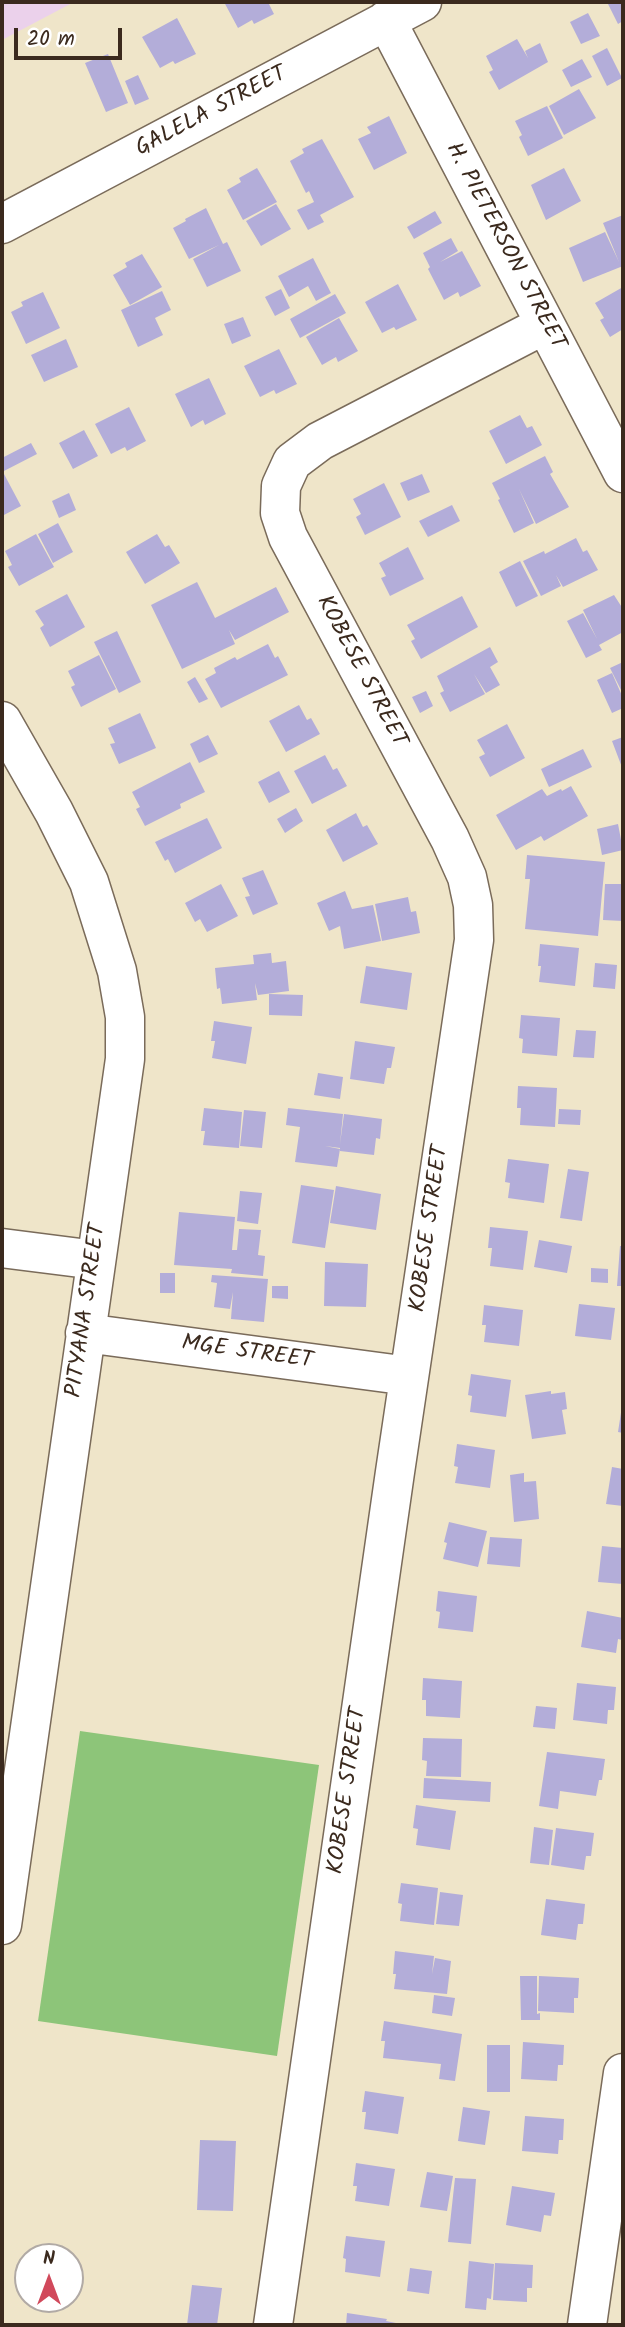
<!DOCTYPE html>
<style>
body{margin:0}
#map{position:relative;width:625px;height:2327px;overflow:hidden;background:#efe5c9;font-family:Kalam,sans-serif}
canvas{display:block}
.frame{position:absolute;inset:0;border:4px solid #3b2a1e;pointer-events:none}
.north{position:absolute;left:14px;top:2243px;width:70px;height:70px;box-sizing:border-box;background:#fff;border:2px solid #b1aaa5;border-radius:50%;rotate:0deg;font-size:19px;font-weight:700;line-height:28px;text-align:center;color:#3b2a1e}
.north::after{content:'';display:block;margin:auto;width:24px;height:32px;background:#d1495b;clip-path:polygon(50% 0,100% 100%,50% 72%,0 100%)}
.scale{position:absolute;left:14px;top:28px;width:108px;height:32px;box-sizing:border-box;border:4px solid #3b2a1e;border-top:0;padding-left:9px;font-size:21px;line-height:24px;white-space:nowrap;color:#3b2a1e;-webkit-text-stroke:5px #fff;paint-order:stroke}
</style>
<div id="map">
<canvas width="625" height="2327"></canvas>
<div class="frame"></div>
<div class="north">N</div>
<div class="scale">20 m</div>
</div>
<script>
const ctx = document.querySelector('canvas').getContext('2d');
ctx.lineJoin = 'round';
function paint(path, color) { ctx.fillStyle = color; ctx.fill(path, 'evenodd'); }
const toPath = rows => new Path2D(rows.map(r => 'M' + r).join(''));
function trace(path, color, width, dash) { ctx.strokeStyle = color; ctx.lineWidth = width; ctx.lineCap = dash ? 'butt' : 'round'; ctx.setLineDash(dash || []); ctx.stroke(path); }
function drawText(font, color, halo, rows, align = 'center') {
  ctx.font = font + ' Kalam,sans-serif'; ctx.lineWidth = 5; ctx.setLineDash([]); ctx.textBaseline = 'middle'; ctx.strokeStyle = halo; ctx.fillStyle = color; for (const [text, x, y, turn = 0] of rows) {
    ctx.save(); ctx.translate(x, y); ctx.rotate((+turn || 0) * Math.PI / 180); ctx.textAlign = isNaN(turn) ? turn : align; if (halo) ctx.strokeText(text, 0, 0); ctx.fillText(text, 0, 0); ctx.restore();
  }
}
paint(toPath([
 [2,2,74,2,2,40]
]), '#ebd1eb');
paint(toPath([
 [80,1731,319,1765,277,2056,38,2021]
]), '#8dc579');
paint(toPath([
 [224,2,268,2,274,14,254,24,252,20,238,28],
 [607,2,623,2,623,21,618,24],
 [588,13,600,36,581,44,570,22],
 [177,18,196,54,175,64,173,61,160,68,142,37],
 [517,39,528,58,525,51,540,43,548,62,499,90,489,72,493,70,486,56],
 [607,48,622,78,607,86,592,56],
 [108,54,128,103,106,112,85,63],
 [582,59,592,77,571,87,562,70],
 [138,75,149,99,135,105,125,81],
 [579,89,596,118,564,135,549,106],
 [547,106,563,138,528,156,519,137,522,135,515,121],
 [389,116,407,153,374,170,358,139,371,133,367,127],
 [322,139,354,197,320,215,324,222,308,230,297,210,314,202,309,191,306,193,290,161,304,153,302,149],
 [257,168,277,202,243,220,227,190,241,182,239,178],
 [564,168,581,201,546,220,531,185],
 [276,204,291,229,261,246,246,221],
 [206,208,223,244,227,242,241,271,207,287,193,259,219,245,189,259,173,228,186,221,185,219],
 [435,211,442,223,414,239,407,227],
 [623,215,623,266,583,282,569,248,605,232,619,262,603,223],
 [451,238,458,251,440,262,462,251,481,286,460,297,458,292,444,300,428,269,430,267,423,253],
 [142,254,162,287,130,305,113,275,127,267,125,263],
 [313,258,331,293,316,301,308,286,289,297,278,276],
 [398,284,417,320,396,330,394,327,382,333,365,302],
 [623,287,623,329,610,337,600,320,604,318,595,303],
 [281,289,290,308,275,316,265,297],
 [162,291,171,310,155,318,163,335,138,347,121,310],
 [43,292,60,328,26,344,11,312,23,306,21,302],
 [335,294,346,313,300,338,290,319],
 [243,317,251,336,232,344,224,324],
 [339,318,358,351,338,362,336,357,322,365,306,337],
 [66,339,78,367,44,382,31,355],
 [279,349,297,384,276,394,274,390,260,397,244,366],
 [209,378,226,414,205,425,203,420,191,427,175,394],
 [129,407,146,441,127,451,125,447,111,454,95,424],
 [520,415,527,428,532,426,542,445,506,464,489,431],
 [84,430,98,456,73,469,59,443],
 [31,443,37,454,2,472,2,458],
 [545,456,553,472,550,474,569,507,536,524,519,489,534,523,514,533,498,500,500,499,492,483],
 [4,474,21,506,2,516,2,475],
 [422,474,430,492,408,501,400,483],
 [384,483,401,517,365,535,356,517,361,514,353,499],
 [69,493,76,510,59,518,52,501],
 [452,505,460,521,428,537,419,521],
 [58,523,73,552,53,563,38,534],
 [36,534,54,567,19,586,8,567,12,565,5,551],
 [157,534,165,547,169,545,180,563,145,584,126,552],
 [576,538,583,552,587,550,598,570,563,587,556,575,561,586,541,596,523,561,544,551,545,554],
 [408,547,424,579,390,596,381,578,386,576,379,563],
 [520,561,538,596,516,607,499,572],
 [197,582,215,618,276,587,289,612,235,640,229,630,235,644,182,669,151,605],
 [67,594,85,627,50,647,40,628,44,625,35,611],
 [614,595,623,609,623,632,599,645,602,650,586,658,567,621,583,613,597,639,583,610],
 [462,596,478,627,421,659,411,641,415,639,407,625],
 [117,631,141,682,119,693,94,642],
 [268,644,275,658,278,656,288,675,221,708,205,679,216,673,214,668,235,657,237,660],
 [490,647,498,662,490,667,500,685,486,693,474,674,485,694,450,712,440,693,444,691,437,676],
 [99,655,116,689,81,707,71,687,75,685,68,671],
 [623,662,623,694,610,668],
 [612,673,623,698,623,708,612,713,597,680],
 [195,677,208,699,199,703,187,682],
 [426,691,433,706,420,713,412,697],
 [299,705,307,720,311,718,320,734,286,752,269,721],
 [140,713,156,748,119,764,110,744,115,743,108,728],
 [507,724,525,758,490,777,479,757,485,754,477,740],
 [208,735,218,754,199,763,190,744],
 [623,737,623,770,612,741],
 [583,749,592,767,549,787,541,769],
 [325,755,333,770,337,768,347,786,312,804,294,771],
 [190,762,205,792,180,804,181,808,145,826,136,809,140,807,132,792],
 [279,771,290,792,269,803,258,782],
 [571,786,588,816,544,841,541,836,516,850,496,815,542,789,547,796,561,789,562,791],
 [296,808,303,821,285,833,277,819],
 [356,813,363,827,367,825,378,844,343,862,326,830],
 [207,818,222,848,175,873,168,859,165,861,155,842],
 [618,824,623,850,602,855,597,829],
 [527,855,605,862,598,936,525,929,530,879,525,879],
 [263,870,278,904,253,915,245,897,250,896,242,878],
 [221,884,238,916,207,932,200,919,195,922,185,903],
 [605,884,623,884,623,921,603,920],
 [345,891,352,909,373,905,381,941,344,949,340,926,329,931,317,903],
 [408,897,411,912,416,911,420,933,382,941,375,904],
 [540,944,579,948,575,986,539,982,541,966,538,966],
 [271,953,272,963,286,961,289,991,258,995,255,983,257,1000,222,1004,220,988,217,989,215,968,254,964,253,955],
 [595,963,617,965,615,989,593,987],
 [366,966,412,973,407,1010,360,1003],
 [269,994,303,995,302,1016,269,1015],
 [521,1015,560,1018,557,1056,522,1053,523,1039,519,1038],
 [214,1021,252,1027,246,1064,212,1058,215,1041,211,1041],
 [576,1030,596,1031,594,1058,573,1057],
 [355,1041,395,1047,391,1068,387,1068,384,1084,350,1079],
 [318,1073,343,1077,340,1099,314,1095],
 [518,1086,557,1088,555,1127,520,1125,521,1108,517,1108],
 [204,1108,242,1112,239,1148,203,1145,205,1131,201,1131],
 [288,1108,343,1114,340,1144,344,1114,382,1119,380,1139,376,1138,374,1155,340,1151,340,1148,325,1146,340,1149,337,1167,295,1162,300,1127,286,1125],
 [559,1109,581,1110,580,1125,558,1124],
 [244,1110,266,1112,262,1148,240,1146],
 [508,1159,549,1164,544,1203,508,1198,510,1183,505,1182],
 [568,1169,589,1172,582,1221,560,1218],
 [301,1185,334,1190,325,1248,292,1243],
 [336,1186,381,1194,376,1230,330,1223],
 [240,1191,262,1193,258,1224,237,1221],
 [179,1212,235,1217,232,1250,237,1250,239,1229,261,1230,258,1255,265,1256,263,1276,231,1273,232,1269,174,1265],
 [490,1227,528,1231,523,1270,490,1266,492,1248,488,1248],
 [539,1240,572,1246,567,1273,534,1267],
 [620,1246,623,1246,623,1286,617,1286],
 [325,1262,368,1264,366,1307,324,1306],
 [591,1268,608,1269,608,1283,591,1282],
 [160,1273,175,1273,175,1293,160,1293],
 [212,1275,268,1279,264,1322,231,1319,233,1292,230,1309,214,1307,217,1283,211,1282],
 [272,1286,288,1286,288,1299,272,1298],
 [579,1304,615,1308,611,1340,575,1336],
 [484,1305,523,1310,519,1346,484,1342,486,1325,482,1325],
 [471,1374,511,1380,506,1417,470,1412,472,1396,468,1395],
 [551,1391,551,1394,565,1392,567,1409,562,1410,566,1434,532,1439,525,1395],
 [622,1406,623,1406,623,1433,618,1432],
 [457,1444,495,1450,490,1488,455,1483,458,1467,454,1466],
 [612,1467,623,1469,623,1506,606,1504],
 [524,1473,524,1482,536,1481,539,1519,514,1522,510,1475],
 [449,1522,487,1531,478,1567,443,1559,447,1543,444,1542],
 [490,1537,522,1539,520,1567,487,1564],
 [602,1546,623,1548,623,1584,598,1582],
 [438,1591,477,1596,473,1632,438,1628,440,1612,436,1611],
 [587,1611,623,1618,622,1640,618,1639,616,1653,581,1647],
 [423,1678,462,1681,460,1718,426,1716,426,1700,422,1700],
 [577,1683,616,1687,614,1710,608,1710,607,1724,573,1720],
 [536,1706,557,1708,555,1729,533,1727],
 [423,1738,462,1739,461,1777,426,1776,427,1761,422,1760],
 [547,1752,605,1759,602,1780,599,1780,596,1796,560,1791,558,1809,539,1806],
 [424,1778,491,1782,490,1802,423,1798],
 [416,1805,456,1811,450,1850,416,1845,418,1829,413,1828],
 [534,1827,553,1830,549,1865,530,1863],
 [556,1828,594,1833,591,1856,586,1856,584,1870,551,1865],
 [401,1883,438,1888,434,1925,400,1921,402,1904,398,1903],
 [440,1892,463,1895,459,1926,436,1924],
 [546,1899,585,1904,583,1924,578,1924,576,1940,541,1935],
 [395,1951,434,1956,432,1974,435,1958,451,1961,447,1994,394,1989,396,1974,393,1974],
 [520,1976,537,1976,537,2014,540,2013,540,2020,521,2020],
 [539,1976,579,1978,578,1998,574,1998,574,2013,538,2011],
 [434,1995,455,1998,452,2016,432,2013],
 [384,2021,462,2034,455,2081,439,2079,441,2064,383,2058,385,2041,381,2041],
 [523,2042,564,2045,563,2065,558,2065,557,2081,521,2079],
 [487,2045,510,2045,510,2092,487,2092],
 [365,2091,404,2097,398,2134,364,2129,366,2112,362,2112],
 [463,2107,490,2111,485,2145,458,2141],
 [525,2116,564,2119,563,2140,559,2140,558,2154,522,2151],
 [200,2140,236,2141,233,2211,197,2210],
 [356,2163,395,2169,389,2206,355,2201,357,2186,353,2186],
 [427,2172,453,2176,447,2211,420,2207],
 [455,2178,476,2179,471,2244,448,2242],
 [512,2186,555,2193,551,2216,544,2215,541,2232,506,2225],
 [346,2236,385,2241,380,2277,345,2272,346,2259,343,2258],
 [469,2261,494,2264,491,2299,487,2298,486,2310,465,2308],
 [495,2263,533,2265,532,2288,527,2288,527,2302,493,2300],
 [410,2268,432,2271,429,2294,407,2291],
 [192,2285,222,2288,217,2325,187,2325],
 [347,2313,387,2319,386,2321,406,2325,346,2325]
]), '#b3add9');
const minor = toPath([
 [386,20,623,473],
 [2,224,422,2],
 [2,721,54,812,89,882,117,971,125,1017,125,1059,2,1925],
 [2,1248,96,1260],
 [85,1333,409,1376],
 [273,2325,395,1472,474,940,473,905,467,877,450,839,288,537,280,513,281,486,292,462,320,441,544,325],
 [587,2325,623,2073]
]);
trace(minor, '#7a6b5a', 41);
trace(minor, '#fff', 38);
drawText('23px', '#3b2a1e', '#fff', [
 ["GALELA STREET",212,113,-28],
 ["H. PIETERSON STREET",504,247,62],
 ["KOBESE STREET",360,672,62],
 ["KOBESE STREET",431,1229,-82],
 ["PITYANA STREET",88,1311,-82],
 ["MGE STREET",247,1354,8],
 ["KOBESE STREET",349,1791,-82]
]);
</script>
